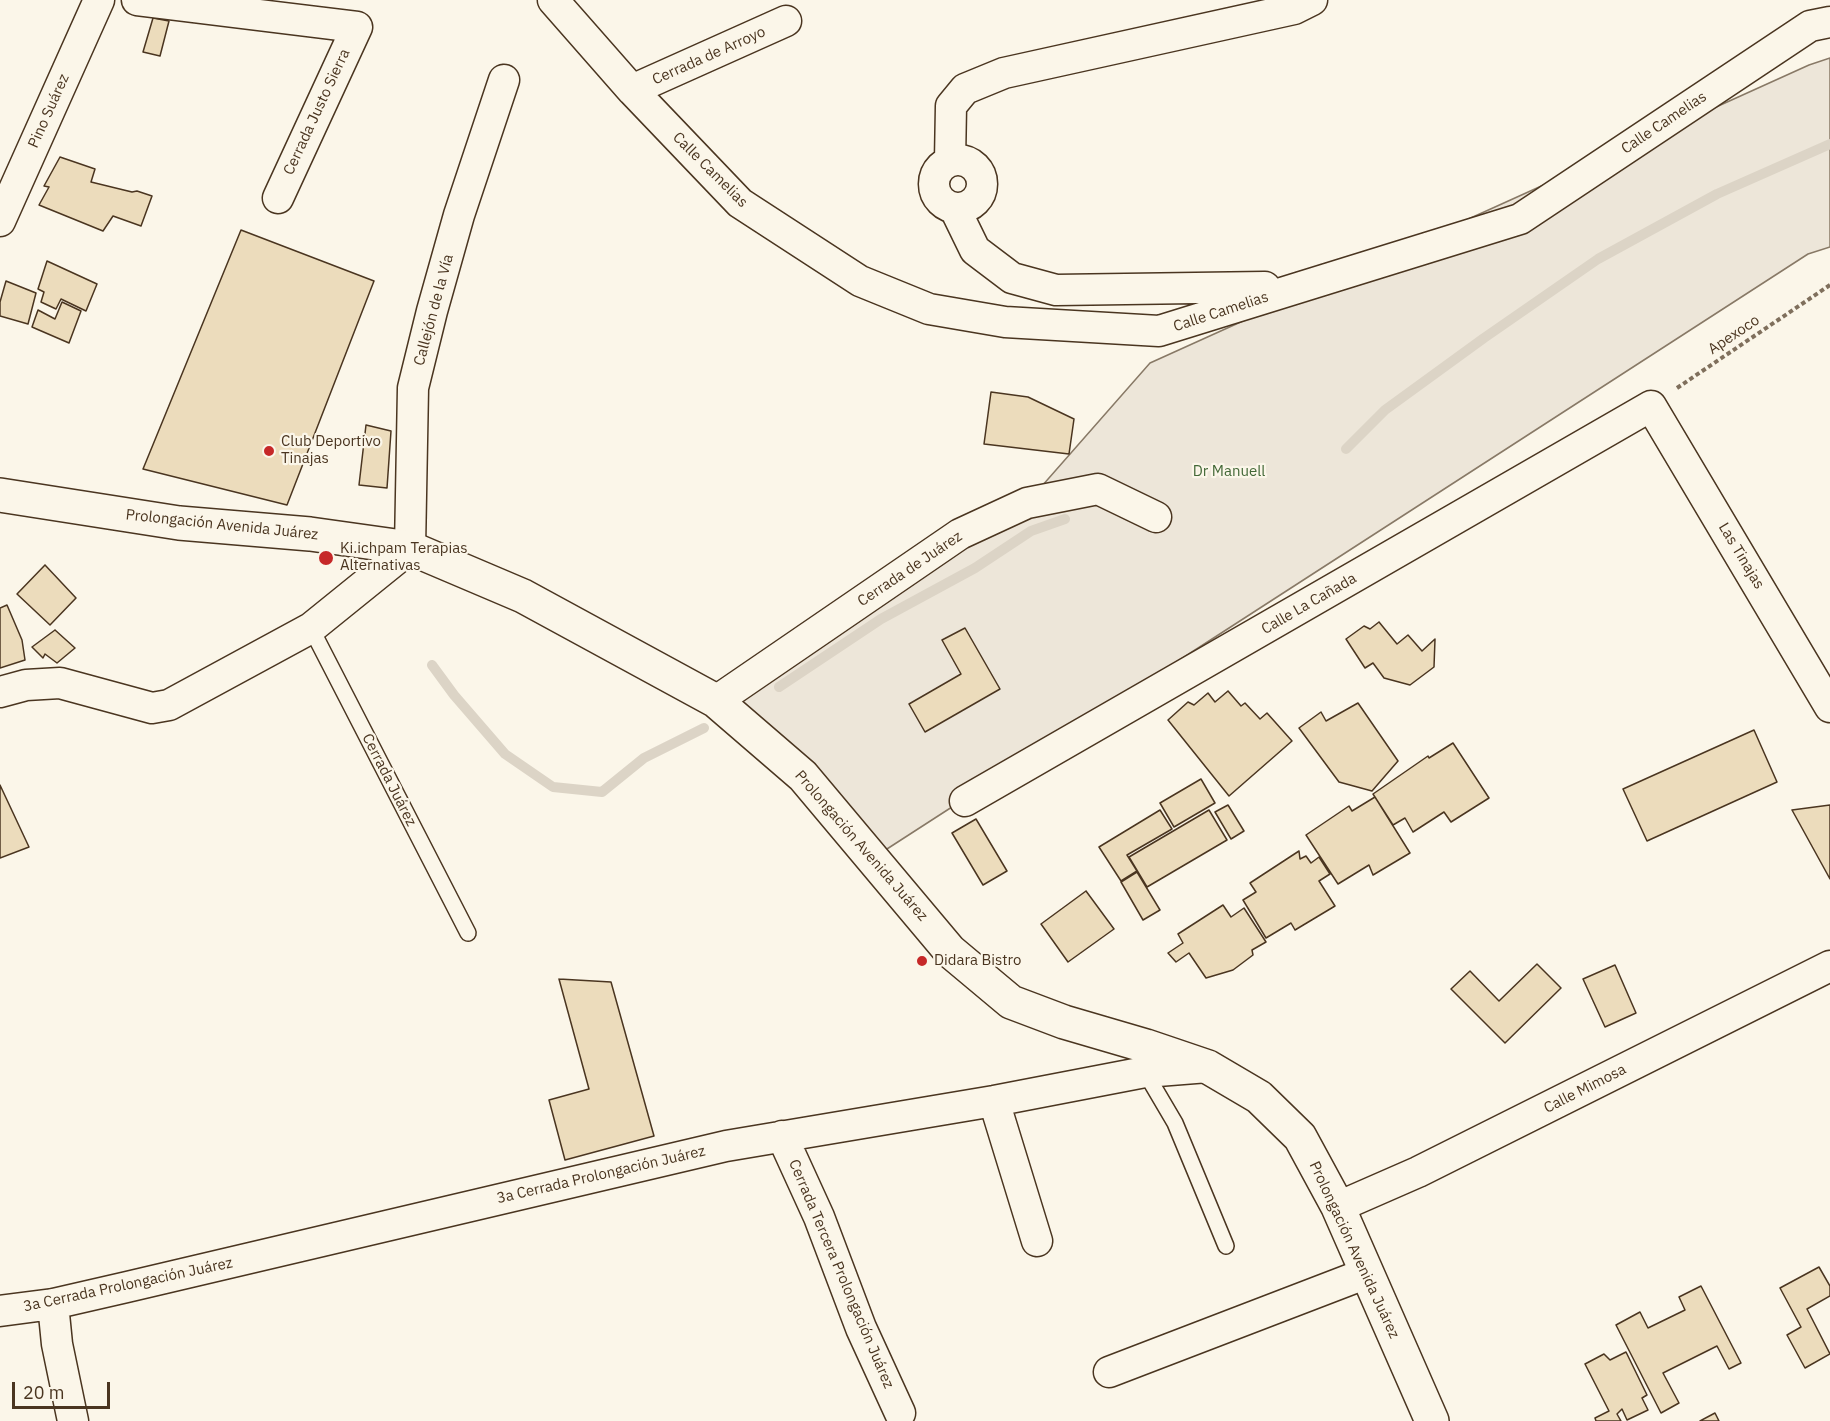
<!DOCTYPE html>
<meta charset="utf-8">
<style>
body{margin:0}
#map{position:relative;width:1830px;height:1421px;overflow:hidden;background:#fbf6e9;font-family:"IBM Plex Sans",sans-serif}
canvas{display:block}
.scale{position:absolute;left:12px;top:1382px;width:98px;height:27px;box-sizing:border-box;border:3px solid #4a3520;border-top:0;padding-left:8px;font-size:18px;line-height:21px;white-space:nowrap;color:#4a3520;-webkit-text-stroke:4px #fbf6e9;paint-order:stroke}
</style>
<div id="map">
<canvas width="1830" height="1421"></canvas>
<div class="scale">20 m</div>
</div>
<script>
const ctx = document.querySelector('canvas').getContext('2d');
ctx.lineJoin = 'round';
function paint(path, color) { ctx.fillStyle = color; ctx.fill(path, 'evenodd'); }
const toPath = rows => new Path2D(rows.map(r => 'M' + r).join(''));
function trace(path, color, width, dash) { ctx.strokeStyle = color; ctx.lineWidth = width; ctx.lineCap = dash ? 'butt' : 'round'; ctx.setLineDash(dash || []); ctx.stroke(path); }
function drawText(font, color, halo, rows, align = 'center') {
  ctx.font = font + ' "IBM Plex Sans",sans-serif'; ctx.lineWidth = 4.5; ctx.setLineDash([]); ctx.textBaseline = 'middle'; ctx.strokeStyle = halo; ctx.fillStyle = color; for (const [text, x, y, turn = 0] of rows) {
    ctx.save(); ctx.translate(x, y); ctx.rotate((+turn || 0) * Math.PI / 180); ctx.textAlign = isNaN(turn) ? turn : align; if (halo) ctx.strokeText(text, 0, 0); ctx.fillText(text, 0, 0); ctx.restore();
  }
}
const green = toPath([
 [1830,58,1830,247,1808,254,873,858,716,701,1027,503,1150,363,1809,65,1830,58]
]);
paint(green, '#ede6d9');
trace(green, '#887966', 1.5);
trace(toPath([
 [1346,449,1385,410,1484,338,1598,259,1717,194,1830,144],
 [432,665,454,695,505,754,553,787,602,792,644,758,704,728],
 [779,687,881,619,975,568,1031,531,1065,519]
]), '#dcd4c6', 10);
const building = toPath([
 [153,18,169,21,160,56,143,52,153,18],
 [60,157,95,169,91,182,132,192,137,191,152,196,141,226,113,216,103,231,39,205,49,187,44,186,60,157],
 [241,230,374,281,287,505,143,469,241,230],
 [47,261,97,284,86,311,61,299,56,309,41,302,44,292,38,289,47,261],
 [6,281,36,293,28,324,0,316,0,302,6,281],
 [62,302,81,311,69,343,32,327,38,310,55,319,62,302],
 [991,392,1028,397,1074,419,1069,454,984,444,991,392],
 [366,425,391,431,387,488,359,485,366,425],
 [45,565,76,598,50,625,17,594,45,565],
 [7,605,22,640,25,660,0,668,0,608,7,605],
 [1379,622,1397,644,1408,635,1422,651,1435,639,1434,667,1410,685,1384,678,1373,663,1365,668,1346,639,1364,626,1370,629,1379,622],
 [965,628,1000,689,925,732,909,704,961,674,942,640,965,628],
 [55,630,75,648,57,663,45,654,43,658,32,647,55,630],
 [1228,691,1241,706,1245,703,1260,719,1267,713,1292,741,1229,796,1168,720,1188,702,1194,705,1208,693,1215,702,1228,691],
 [1358,703,1398,761,1372,791,1339,782,1299,728,1321,712,1326,721,1358,703],
 [1754,730,1777,782,1647,841,1623,789,1754,730],
 [1453,743,1489,798,1451,822,1444,812,1413,832,1405,818,1393,825,1373,794,1428,756,1429,758,1453,743],
 [1201,779,1215,803,1174,827,1160,803,1201,779],
 [0,785,29,847,0,858,0,785],
 [1375,797,1410,853,1373,875,1369,865,1338,884,1306,835,1349,806,1352,811,1375,797],
 [1228,805,1244,831,1231,839,1215,812,1228,805],
 [1830,805,1830,879,1792,810,1830,805],
 [1160,810,1172,829,1127,855,1137,871,1121,881,1099,847,1160,810],
 [1209,810,1227,840,1147,887,1129,857,1209,810],
 [976,819,1007,871,983,885,952,833,976,819],
 [1299,851,1300,859,1306,856,1311,863,1319,857,1330,874,1319,881,1335,906,1295,930,1291,923,1266,938,1243,900,1256,892,1250,883,1299,851],
 [1137,872,1160,910,1143,920,1121,882,1137,872],
 [1086,891,1114,929,1068,962,1041,924,1086,891],
 [1223,905,1231,917,1244,908,1266,942,1252,950,1253,955,1233,970,1206,978,1189,953,1176,962,1168,953,1183,943,1178,934,1223,905],
 [1537,964,1561,988,1505,1043,1451,989,1470,971,1499,1001,1537,964],
 [1615,965,1636,1013,1605,1027,1583,979,1615,965],
 [559,979,611,982,654,1136,565,1160,549,1100,589,1089,559,979],
 [1819,1267,1830,1286,1830,1296,1807,1309,1830,1354,1805,1368,1787,1335,1801,1327,1780,1288,1819,1267],
 [1701,1286,1741,1363,1729,1369,1717,1346,1663,1373,1679,1403,1661,1413,1616,1325,1640,1312,1648,1328,1685,1310,1679,1297,1701,1286],
 [1626,1352,1647,1395,1642,1398,1648,1410,1627,1420,1622,1409,1617,1414,1621,1421,1596,1421,1595,1418,1609,1411,1585,1364,1604,1354,1610,1360,1626,1352],
 [1715,1413,1719,1421,1700,1421,1715,1413]
]);
paint(building, '#ecdcbc');
trace(building, '#4a3520', 1.5);
const lane = toPath([
 [311,628,468,933],
 [1145,1072,1175,1123,1226,1246]
]);
const street = toPath([
 [137,0,357,27,278,198],
 [553,0,632,90,740,203,860,281,929,309,1005,322,1159,331,1520,219,1810,26,1830,22],
 [632,90,786,21],
 '934 184a24 24 0 1 1 48 0a24 24 0 1 1-48 0Z',
 [950,161,951,106,965,89,1004,73,1294,9,1312,0],
 [955,209,975,250,1012,278,1056,290,1265,287],
 [0,221,99,0],
 [0,692,26,685,60,683,152,708,169,705,311,628,410,548,413,388,432,311,459,215,504,80],
 [716,701,960,534,1027,503,1098,489,1156,517],
 [965,801,1651,406,1830,707],
 [994,1101,1037,1241],
 [782,1136,819,1217,861,1328,900,1413],
 [1338,1207,1418,1172,1830,966],
 [53,1304,57,1344,73,1421],
 [0,1311,53,1304,127,1287,726,1146,994,1101,1145,1072,1208,1067],
 [1109,1372,1367,1273]
]);
const secondary = toPath([
 [0,495,179,523,310,534,410,548,523,596,716,701,803,776,950,951,1011,1002,1064,1022,1146,1046,1208,1067,1259,1097,1300,1137,1338,1207,1432,1421]
]);
trace(lane, '#4a3520', 18);
trace(street, '#4a3520', 33);
trace(secondary, '#4a3520', 36);
trace(toPath([
 [1677,388,1830,285]
]), '#7f6f5c', 4, [4.5, 3]);
trace(lane, '#fbf6e9', 15);
trace(street, '#fbf6e9', 30);
trace(secondary, '#fbf6e9', 33);
for (const [x, y, r, color] of [
 [269,451,6,"#c62828"],
 [326,558,8,"#c62828"],
 [922,961,6,"#c62828"]
]) { const dot = new Path2D(); dot.arc(x, y, r, 0, 2 * Math.PI); ctx.fillStyle = color; ctx.fill(dot); trace(dot, '#fbf6e9', 2); }
drawText('15px', '#4a3520', '#fbf6e9', [
 ["Cerrada de Arroyo",709,56,-24],
 ["Pino Suárez",49,111,-66],
 ["Cerrada Justo Sierra",317,112,-65],
 ["Calle Camelias",1664,123,-34],
 ["Calle Camelias",710,170,45],
 ["Callejón de la Vía",434,310,-75],
 ["Calle Camelias",1221,312,-18],
 ["Apexoco",1734,335,-34],
 ["Prolongación Avenida Juárez",222,525,6],
 ["Las Tinajas",1741,556,59],
 ["Cerrada de Juárez",910,569,-34],
 ["Calle La Cañada",1309,604,-30],
 ["Cerrada Juárez",389,780,63],
 ["Prolongación Avenida Juárez",861,846,49],
 ["Calle Mimosa",1585,1089,-27],
 ["3a Cerrada Prolongación Juárez",601,1175,-13],
 ["Prolongación Avenida Juárez",1354,1250,65],
 ["Cerrada Tercera Prolongación Juárez",841,1274,67],
 ["3a Cerrada Prolongación Juárez",128,1285,-12]
]);
drawText('15px', '#4a3520', '#fbf6e9', [
 ["Club Deportivo",281,442],
 ["Tinajas",281,459],
 ["Ki.ichpam Terapias",340,549],
 ["Alternativas",340,566],
 ["Didara Bistro",934,961]
], 'left');
drawText('15px', '#436837', '#fbf6e9', [
 ["Dr Manuell",1229,472]
]);
</script>
